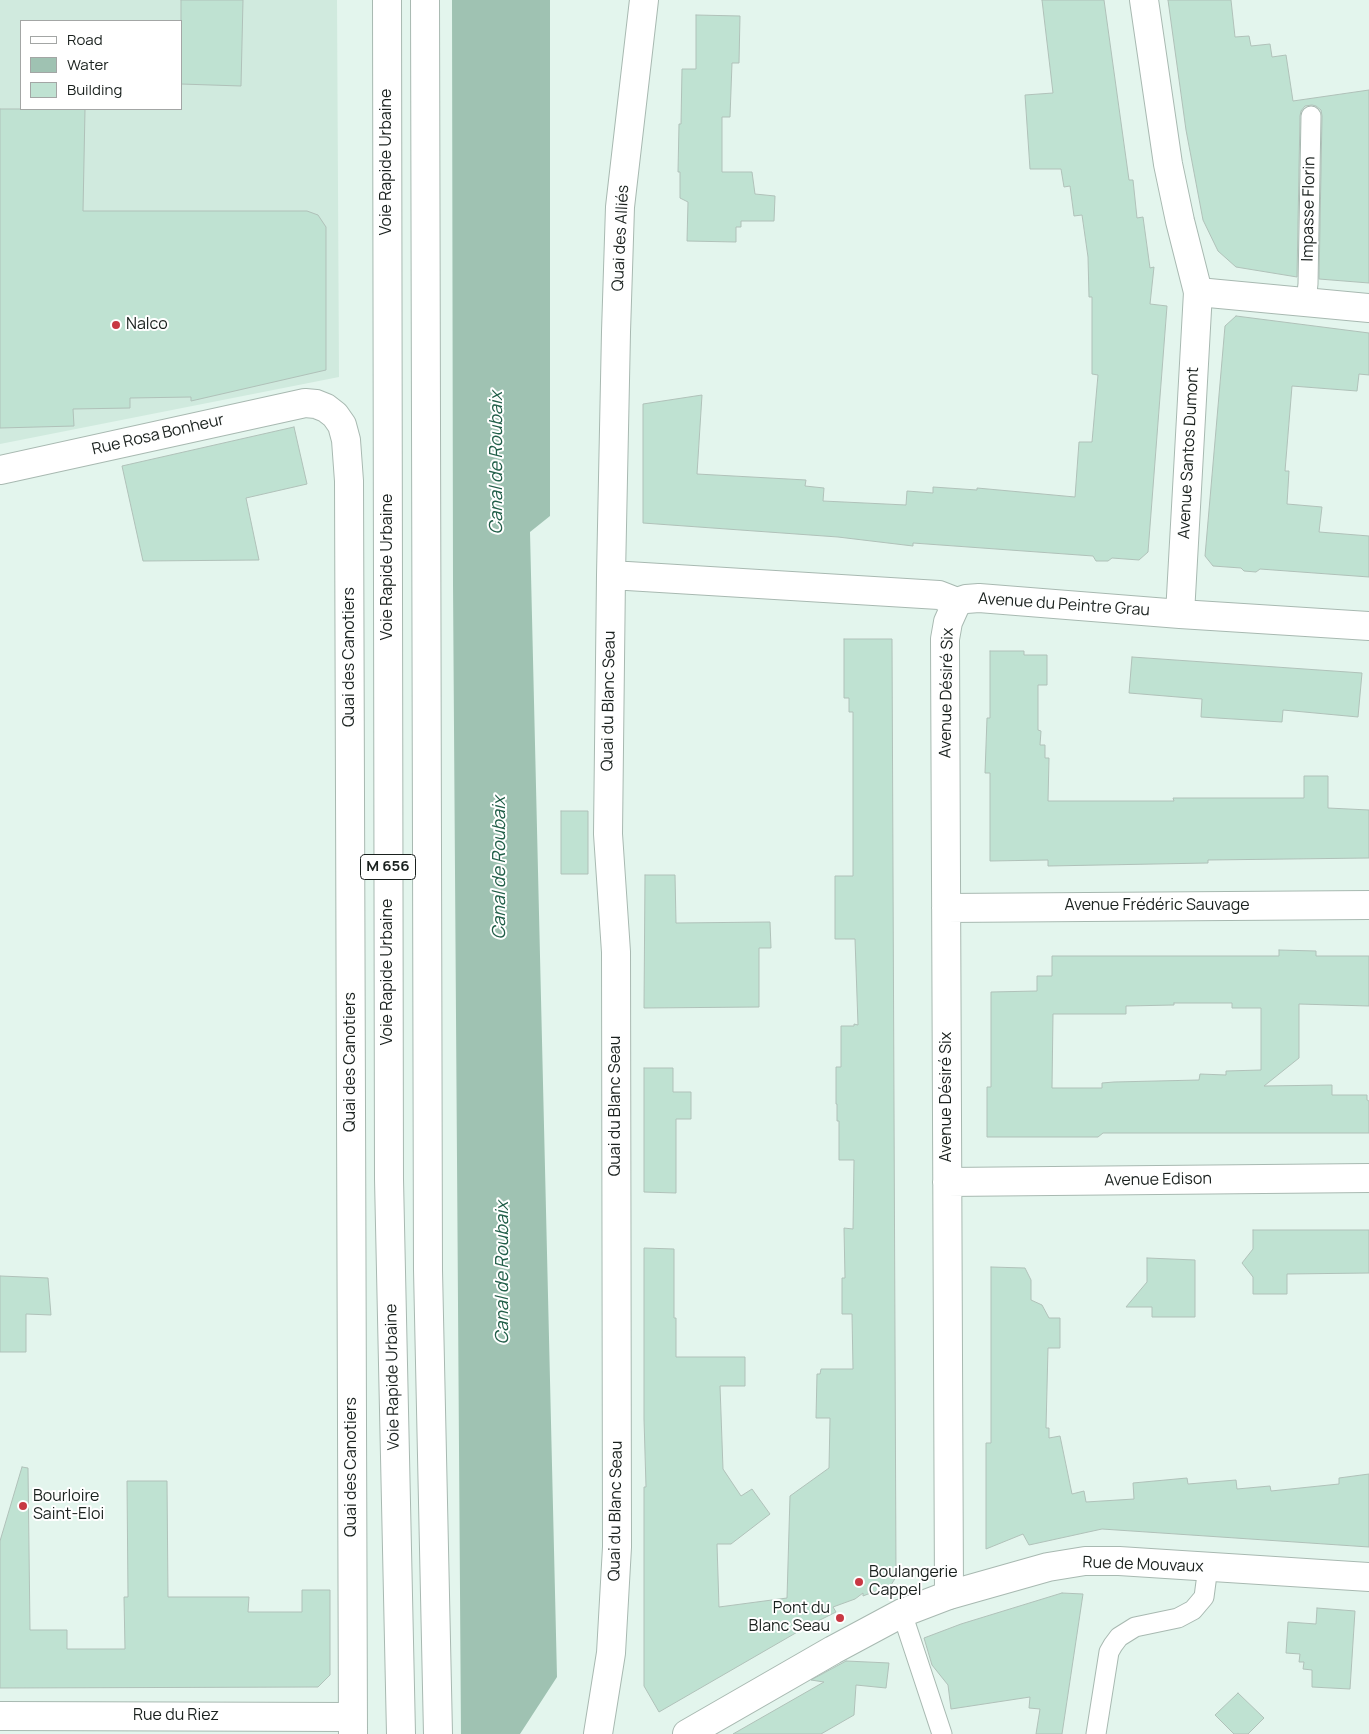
<!DOCTYPE html>
<meta charset="utf-8">
<style>
body{margin:0}
#map{position:relative;width:1369px;height:1734px;overflow:hidden;background:#e3f5ed;font-family:Manrope,sans-serif}
canvas{display:block}
.legend{position:absolute;left:20px;top:20px;width:162px;height:90px;box-sizing:border-box;background:#fff;border:1px solid #a3a6a5;margin:0;padding:6px 9px;list-style:none;font-size:15px;color:#1a211e}
.legend li{display:flex;align-items:center;gap:10px;height:25px}
.legend b{width:25px;border:1px solid #a3a6a5}
</style>
<div id="map">
<canvas width="1369" height="1734"></canvas>
<ul class="legend">
<li><b style="height:6px;background:#fff"></b>Road</li>
<li><b style="height:14px;background:#9fc2b2"></b>Water</li>
<li><b style="height:14px;background:#bfe2d2"></b>Building</li>
</ul>
</div>
<script>
const ctx = document.querySelector('canvas').getContext('2d');
ctx.lineJoin = 'round';
function paint(path, color) { ctx.fillStyle = color; ctx.fill(path, 'evenodd'); }
const toPath = rows => new Path2D(rows.map(r => 'M' + r).join(''));
function trace(path, color, width, dash) { ctx.strokeStyle = color; ctx.lineWidth = width; ctx.lineCap = dash ? 'butt' : 'round'; ctx.setLineDash(dash || []); ctx.stroke(path); }
function drawText(font, color, halo, rows, align = 'center') {
  ctx.font = font + ' Manrope,sans-serif'; ctx.lineWidth = 4; ctx.setLineDash([]); ctx.textBaseline = 'middle'; ctx.strokeStyle = halo; ctx.fillStyle = color; for (const [text, x, y, turn = 0] of rows) {
    ctx.save(); ctx.translate(x, y); ctx.rotate((+turn || 0) * Math.PI / 180); ctx.textAlign = isNaN(turn) ? turn : align; if (halo) ctx.strokeText(text, 0, 0); ctx.fillText(text, 0, 0); ctx.restore();
  }
}
paint(toPath([
 [0,0,337,0,339,377,0,444],
 [21,21,181,21,181,109,21,109]
]), '#d0eade');
paint(toPath([
 [452,0,550,0,550,516,530,532,557,1677,520,1734,461,1734,453,584]
]), '#9fc2b2');
const building = toPath([
 [181,0,243,0,241,86,181,84,181,0],
 [1042,0,1104,0,1129,180,1133,180,1137,218,1143,217,1150,268,1154,267,1150,304,1167,306,1148,552,1139,560,1112,558,1108,561,1096,561,1093,556,913,543,913,546,838,537,643,523,643,404,702,395,697,474,806,480,805,486,824,488,823,501,906,505,907,491,933,493,933,487,977,490,977,488,1075,497,1079,442,1092,442,1098,375,1092,374,1092,297,1089,297,1088,257,1082,215,1074,216,1070,186,1064,187,1061,169,1030,169,1025,95,1053,93,1042,0],
 [1168,0,1231,0,1235,37,1249,36,1251,46,1270,44,1272,57,1286,55,1293,101,1369,90,1369,283,1319,279,1322,116,1321,110,1316,106,1312,105,1305,106,1301,111,1300,116,1297,277,1236,267,1218,251,1203,220,1186,130,1168,0],
 [696,15,740,16,739,63,732,63,730,117,722,117,722,172,752,172,755,194,775,196,774,221,741,221,741,227,736,227,736,242,687,241,688,202,680,198,680,172,678,172,679,124,681,124,682,69,696,69,696,15],
 [0,109,85,109,83,211,307,211,318,215,326,227,326,370,191,401,191,397,130,398,130,408,73,409,74,426,0,428,0,109],
 [1236,316,1369,333,1369,375,1359,374,1357,391,1292,386,1285,471,1289,471,1287,504,1322,507,1319,532,1369,536,1369,577,1260,569,1256,572,1244,571,1241,568,1213,566,1205,556,1225,326,1236,316],
 [294,427,307,484,246,498,259,560,143,561,122,466,294,427],
 [844,639,892,639,896,1577,891,1585,863,1596,863,1593,855,1599,833,1607,836,1612,806,1627,659,1712,644,1686,644,1487,646,1487,644,1419,644,1248,674,1249,674,1318,676,1318,676,1357,745,1357,745,1386,720,1386,723,1469,741,1496,752,1489,770,1514,731,1544,717,1544,719,1607,787,1598,790,1496,829,1468,830,1418,816,1418,817,1374,820,1374,821,1369,853,1369,852,1314,842,1314,842,1278,845,1278,844,1228,853,1229,854,1160,839,1160,839,1121,837,1121,837,1104,836,1104,836,1067,841,1067,841,1026,854,1026,854,1024,858,1025,855,939,835,939,835,876,853,876,853,712,849,712,849,698,844,698,844,639],
 [990,651,1024,651,1024,655,1047,655,1047,685,1038,685,1038,730,1041,731,1040,745,1045,745,1045,758,1049,758,1048,801,1174,801,1173,798,1304,798,1304,776,1328,776,1328,808,1369,810,1369,858,1208,860,1208,863,1048,866,1048,860,990,861,990,773,985,773,987,718,990,718,990,651],
 [1132,657,1362,673,1358,717,1283,710,1282,722,1201,717,1202,699,1129,693,1132,657],
 [561,811,588,811,588,874,561,874,561,811],
 [645,875,675,875,676,923,770,922,771,948,759,948,759,1007,644,1008,645,875],
 [1279,950,1316,951,1316,956,1369,956,1369,1006,1299,1004,1299,1058,1264,1086,1332,1085,1332,1095,1367,1095,1367,1100,1369,1101,1369,1133,1103,1133,1098,1137,987,1137,987,1087,991,1087,991,992,1037,991,1037,976,1052,976,1052,956,1279,956,1279,950],
 [1174,1003,1232,1003,1232,1008,1261,1008,1261,1070,1226,1071,1226,1075,1200,1074,1199,1080,1114,1082,1102,1083,1102,1088,1052,1088,1053,1014,1126,1014,1126,1006,1174,1005,1174,1003],
 [644,1068,673,1068,673,1092,691,1092,691,1119,676,1119,676,1193,644,1192,644,1068],
 [1253,1230,1369,1230,1369,1273,1287,1274,1287,1294,1253,1294,1253,1277,1242,1263,1253,1249,1253,1230],
 [1147,1258,1195,1260,1195,1317,1152,1317,1152,1307,1126,1307,1147,1282,1147,1258],
 [991,1267,1025,1268,1031,1280,1031,1300,1042,1305,1049,1318,1060,1318,1060,1348,1048,1348,1046,1428,1049,1428,1049,1438,1060,1436,1072,1494,1084,1491,1086,1502,1134,1499,1133,1483,1187,1478,1188,1484,1236,1480,1237,1489,1270,1486,1271,1491,1339,1484,1339,1478,1369,1474,1369,1547,1102,1529,1029,1545,1023,1534,986,1549,986,1443,991,1443,991,1267],
 [0,1276,48,1278,51,1315,26,1314,26,1352,0,1352,0,1276],
 [22,1467,28,1468,30,1630,67,1630,67,1649,125,1649,124,1597,128,1597,127,1481,167,1481,168,1597,249,1597,248,1612,302,1612,302,1590,330,1590,330,1675,318,1687,0,1688,0,1541,22,1467],
 [1062,1593,1083,1594,1062,1734,1036,1734,1040,1709,1029,1708,1030,1697,951,1709,948,1685,932,1665,924,1638,961,1624,1062,1593],
 [1317,1608,1355,1611,1350,1689,1312,1687,1312,1670,1303,1669,1304,1662,1299,1662,1300,1654,1286,1653,1288,1622,1316,1624,1317,1608],
 [846,1661,889,1663,886,1688,856,1685,854,1715,821,1734,733,1734,824,1682,811,1680,846,1661],
 [1238,1693,1264,1718,1248,1734,1234,1734,1215,1715,1238,1693]
]);
paint(building, '#bfe2d2');
trace(building, '#b0c1b9', 1);
const lane = toPath([
 [1306,301,1308,284,1311,116],
 [902,1613,942,1734],
 [1096,1734,1109,1652,1113,1645,1119,1637,1135,1627,1178,1618,1193,1610,1204,1597,1208,1567]
]);
const street = toPath([
 [0,470,305,403,316,404,326,408,335,415,342,425,346,440,349,481,353,1734],
 [611,575,939,595,957,602,966,599,979,598,1180,614,1369,626],
 [1180,614,1198,292],
 [946,908,1369,905],
 [947,1182,1369,1178],
 [949,1595,945,639,948,622,957,602],
 [0,1716,352,1717],
 [598,1734,611,1653,617,1547,616,952,608,834,611,575,616,332,620,207,644,0]
]);
const secondary = toPath([
 [1144,0,1168,164,1180,221,1198,292,1369,308],
 [687,1734,833,1650,902,1613,949,1595,1048,1567,1085,1561,1119,1561,1369,1577]
]);
const highway = toPath([
 [387,0,389,1179,401,1734],
 [425,0,428,1270,438,1734]
]);
trace(lane, '#a8b9b1', 21);
trace(street, '#a8b9b1', 30);
trace(secondary, '#a8b9b1', 30);
trace(highway, '#a8b9b1', 30);
trace(lane, '#fff', 19);
trace(street, '#fff', 28);
trace(secondary, '#fff', 28);
trace(highway, '#fff', 28);
for (const [x, y, r, color] of [
 [116,325,5,"#c83843"],
 [23,1506,5,"#c83843"],
 [859,1582,5,"#c83843"],
 [840,1618,5,"#c83843"]
]) { const dot = new Path2D(); dot.arc(x, y, r, 0, 2 * Math.PI); ctx.fillStyle = color; ctx.fill(dot); trace(dot, '#fff', 2); }
for (const [x, y, w] of [
 [388,867,55]
]) { const box = new Path2D(); box.roundRect(x - w / 2, y - 12.5, w, 25, 4); ctx.fillStyle = '#fff'; ctx.fill(box); trace(box, '#1a211e', 1); }
drawText('bold 15px', '#1a211e', null, [
 ["M 656",388,867]
]);
drawText('16px', '#1a211e', '#fff', [
 ["Voie Rapide Urbaine",387,162,-90],
 ["Impasse Florin",1309,209,-89],
 ["Quai des Alliés",621,238,-87],
 ["Rue Rosa Bonheur",158,435,-13],
 ["Avenue Santos Dumont",1189,453,-87],
 ["Voie Rapide Urbaine",388,567,-90],
 ["Avenue du Peintre Grau",1064,605,4],
 ["Quai des Canotiers",350,657,-90],
 ["Avenue Désiré Six",947,693,-89],
 ["Quai du Blanc Seau",609,701,-89],
 ["Avenue Frédéric Sauvage",1157,906],
 ["Voie Rapide Urbaine",388,972,-90],
 ["Quai des Canotiers",351,1062,-90],
 ["Avenue Désiré Six",947,1097,-90],
 ["Quai du Blanc Seau",616,1106,-90],
 ["Avenue Edison",1158,1180,-1],
 ["Voie Rapide Urbaine",393,1377,-91],
 ["Quai des Canotiers",352,1467,-90],
 ["Quai du Blanc Seau",616,1511,-89],
 ["Rue de Mouvaux",1143,1565,2],
 ["Rue du Riez",176,1716]
]);
drawText('16px', '#1a211e', '#fff', [
 ["Nalco",126,325],
 ["Bourloire",33,1497],
 ["Saint-Eloi",33,1515],
 ["Boulangerie",869,1573],
 ["Cappel",869,1591],
 ["Pont du",830,1609,"right"],
 ["Blanc Seau",830,1627,"right"]
], 'left');
drawText('italic 18px', '#215e48', '#fff', [
 ["Canal de Roubaix",497,463,-90],
 ["Canal de Roubaix",500,868,-90],
 ["Canal de Roubaix",503,1273,-90]
]);
</script>
